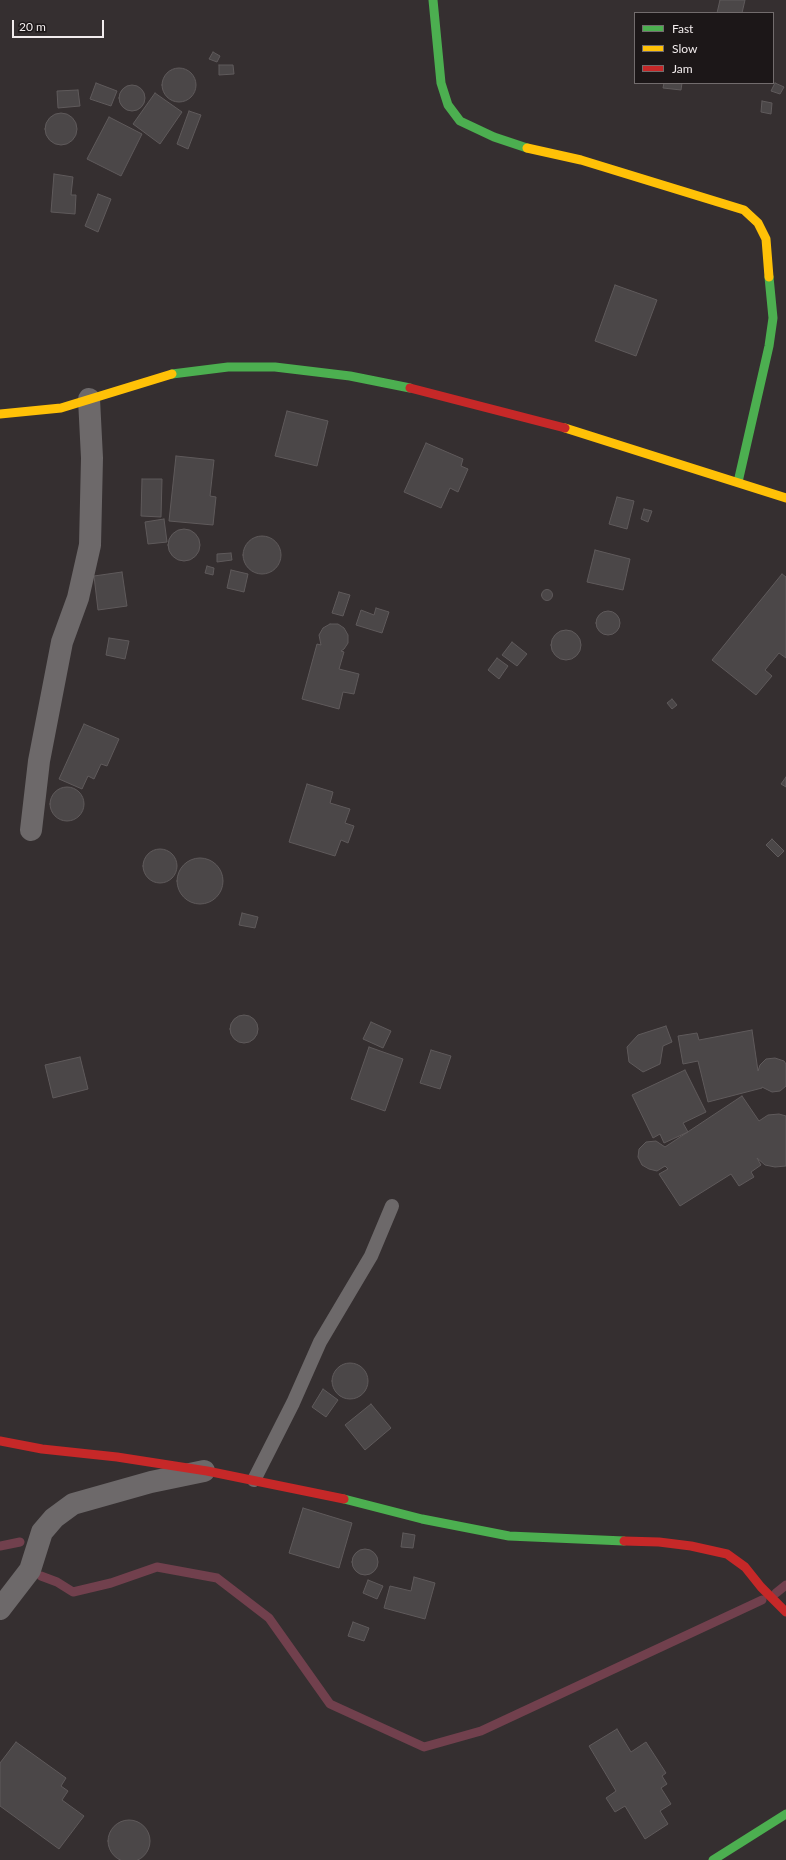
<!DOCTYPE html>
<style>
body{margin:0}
#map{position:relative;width:786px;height:1860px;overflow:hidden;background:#352f30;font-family:Lato,sans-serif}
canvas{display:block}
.legend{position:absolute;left:634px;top:12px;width:140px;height:72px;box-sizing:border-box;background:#1c1718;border:1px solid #726c6d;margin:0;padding:5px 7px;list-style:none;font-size:12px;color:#f2eced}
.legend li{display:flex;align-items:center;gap:8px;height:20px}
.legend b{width:20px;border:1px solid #726c6d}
.scale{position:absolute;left:12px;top:20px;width:92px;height:18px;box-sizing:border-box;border:2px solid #f2eced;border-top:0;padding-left:5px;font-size:12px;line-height:14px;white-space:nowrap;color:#f2eced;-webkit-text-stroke:3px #1c1718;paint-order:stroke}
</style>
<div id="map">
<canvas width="786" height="1860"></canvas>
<ul class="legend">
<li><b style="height:5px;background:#4caf50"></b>Fast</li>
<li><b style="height:5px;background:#ffc107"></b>Slow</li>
<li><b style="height:5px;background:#c62828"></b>Jam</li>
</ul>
<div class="scale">20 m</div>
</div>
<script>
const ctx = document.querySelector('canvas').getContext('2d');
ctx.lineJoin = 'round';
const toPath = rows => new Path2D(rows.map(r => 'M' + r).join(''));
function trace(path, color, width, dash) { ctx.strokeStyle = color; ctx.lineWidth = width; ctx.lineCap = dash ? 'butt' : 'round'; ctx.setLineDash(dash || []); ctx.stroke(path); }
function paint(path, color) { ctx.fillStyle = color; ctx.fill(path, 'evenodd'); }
trace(toPath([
 [0,1546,20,1542],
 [41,1576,57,1582,73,1592,111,1583,157,1567,217,1578,269,1618,330,1704,424,1747,481,1731,762,1600],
 [776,1593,786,1585]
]), '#71404d', 9);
const building = toPath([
 [720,0,745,0,742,13,717,13,720,0],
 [213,52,220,56,217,62,209,59,213,52],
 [219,65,233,65,234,74,219,75,219,65],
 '162 85a17 17 0 1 1 34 0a17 17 0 1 1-34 0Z',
 [96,83,117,91,111,106,90,99,96,83],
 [664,83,682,83,681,90,663,88,664,83],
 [775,83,784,87,780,94,771,91,775,83],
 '119 98a13 13 0 1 1 26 0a13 13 0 1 1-26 0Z',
 [78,90,80,106,58,108,57,91,78,90],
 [155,93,182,112,160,144,133,124,155,93],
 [762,101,772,103,771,114,761,112,762,101],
 [189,111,201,115,188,149,177,144,189,111],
 '45 129a16 16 0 1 1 32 0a16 16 0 1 1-32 0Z',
 [109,117,142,134,121,176,87,159,109,117],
 [54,174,73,177,71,195,76,195,75,214,51,212,54,174],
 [98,194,111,199,98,232,85,226,98,194],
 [615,285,657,300,636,356,595,341,615,285],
 [287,411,328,421,317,466,275,456,287,411],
 [426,443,463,459,461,466,468,469,458,492,450,488,441,508,404,492,426,443],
 [176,456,214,460,210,496,216,497,213,525,169,521,176,456],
 [142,479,162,479,161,517,141,516,142,479],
 [617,497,634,501,627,529,609,524,617,497],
 [644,509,652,511,648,522,641,519,644,509],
 [164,519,167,542,148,544,145,522,164,519],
 '168 545a16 16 0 1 1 32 0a16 16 0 1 1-32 0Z',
 '243 555a19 19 0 1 1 38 0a19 19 0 1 1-38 0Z',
 [595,550,630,559,623,590,587,582,595,550],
 [231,553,232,560,217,562,217,554,231,553],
 [207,566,214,568,213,575,205,573,207,566],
 [231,570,248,574,244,592,227,588,231,570],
 [122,572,127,606,98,610,94,576,122,572],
 [782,574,786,577,786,658,779,653,765,670,772,676,756,695,712,660,782,574],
 '541.5 595a5.5 5.5 0 1 1 11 0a5.5 5.5 0 1 1-11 0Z',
 [339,592,350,595,343,616,332,613,339,592],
 [376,608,389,612,382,633,356,625,361,610,374,615,376,608],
 '596 623a12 12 0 1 1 24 0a12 12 0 1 1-24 0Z',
 [330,624,338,624,344,628,348,635,348,643,344,649,341,651,344,652,339,669,359,674,354,694,343,692,339,709,302,699,317,644,321,645,319,635,323,628,330,624],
 '551 645a15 15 0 1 1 30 0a15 15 0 1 1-30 0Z',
 [109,638,129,641,125,659,106,655,109,638],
 [512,642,527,654,517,666,502,655,512,642],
 [497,658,508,666,499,679,488,670,497,658],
 [672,699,677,705,672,709,667,703,672,699],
 [84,724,119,739,107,766,101,764,94,779,88,776,82,789,59,779,84,724],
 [786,777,786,787,781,784,786,777],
 [307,784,333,792,330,803,350,809,345,823,354,826,348,843,341,840,335,856,289,842,307,784],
 '50 804a17 17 0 1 1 34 0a17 17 0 1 1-34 0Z',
 [772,839,784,851,778,857,766,845,772,839],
 '143 866a17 17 0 1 1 34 0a17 17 0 1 1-34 0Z',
 '177 881a23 23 0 1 1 46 0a23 23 0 1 1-46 0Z',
 [242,913,258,917,255,928,239,925,242,913],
 '230 1029a14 14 0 1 1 28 0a14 14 0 1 1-28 0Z',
 [371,1022,391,1031,383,1048,363,1039,371,1022],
 [666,1026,672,1042,663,1046,660,1064,643,1072,629,1062,627,1047,638,1035,666,1026],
 [752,1030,758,1071,760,1065,766,1059,775,1058,784,1061,786,1064,786,1086,780,1091,772,1092,762,1087,762,1088,708,1102,698,1061,683,1064,678,1036,697,1033,699,1040,752,1030],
 [369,1047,403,1059,385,1111,351,1099,369,1047],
 [431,1050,451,1056,440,1089,420,1083,431,1050],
 [80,1057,88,1089,53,1098,45,1065,80,1057],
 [685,1070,706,1112,683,1123,688,1132,664,1143,660,1134,653,1138,632,1095,685,1070],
 [742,1096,759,1121,768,1115,779,1114,786,1116,786,1166,775,1167,765,1165,757,1158,761,1165,751,1172,754,1177,739,1186,731,1174,680,1206,659,1174,668,1169,665,1166,657,1171,649,1169,642,1165,638,1157,639,1149,646,1142,656,1141,665,1147,742,1096],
 '332 1381a18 18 0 1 1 36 0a18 18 0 1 1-36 0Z',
 [323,1389,338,1400,326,1417,312,1407,323,1389],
 [371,1404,391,1428,365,1450,345,1425,371,1404],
 [303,1508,352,1523,339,1568,289,1553,303,1508],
 [403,1533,415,1535,413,1548,401,1547,403,1533],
 '352 1562a13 13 0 1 1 26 0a13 13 0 1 1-26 0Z',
 [414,1577,435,1583,425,1619,384,1608,390,1586,411,1591,414,1577],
 [368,1580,383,1586,377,1599,363,1593,368,1580],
 [353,1622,369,1628,364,1641,348,1636,353,1622],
 [617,1729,631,1752,646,1742,666,1773,662,1776,667,1784,661,1788,671,1804,660,1811,668,1824,645,1839,625,1806,615,1812,606,1798,616,1791,589,1746,617,1729],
 [16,1742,66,1778,61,1786,68,1791,62,1800,84,1816,59,1849,0,1806,0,1763,16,1742],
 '108 1841a21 21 0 1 1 42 0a21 21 0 1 1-42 0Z'
]);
paint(building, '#4b4748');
trace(building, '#5f5a5b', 1);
trace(toPath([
 [254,1480,293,1403,320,1342,371,1256,392,1206]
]), '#6d696a', 14);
trace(toPath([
 [31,830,39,761,62,642,78,598,90,545,92,458,89,399],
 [0,1609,30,1570,42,1532,54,1518,73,1504,151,1482,204,1471]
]), '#6d696a', 22);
trace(toPath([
 [433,0,441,83,448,105,460,121,494,137,527,148],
 [172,374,228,367,275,367,350,376,410,388],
 [738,482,769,346,773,318,769,277],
 [344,1499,422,1519,509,1536,624,1541],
 [713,1860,786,1814]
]), '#4caf50', 9);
trace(toPath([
 [527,148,581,160,744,210,758,223,766,239,769,277],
 [0,414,61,408,172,374],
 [565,428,786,498]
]), '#ffc107', 9);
trace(toPath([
 [410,388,565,428],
 [0,1441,42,1449,117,1457,207,1471,344,1499],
 [624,1541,659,1542,691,1546,727,1554,745,1567,761,1587,786,1612]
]), '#c62828', 9);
</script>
